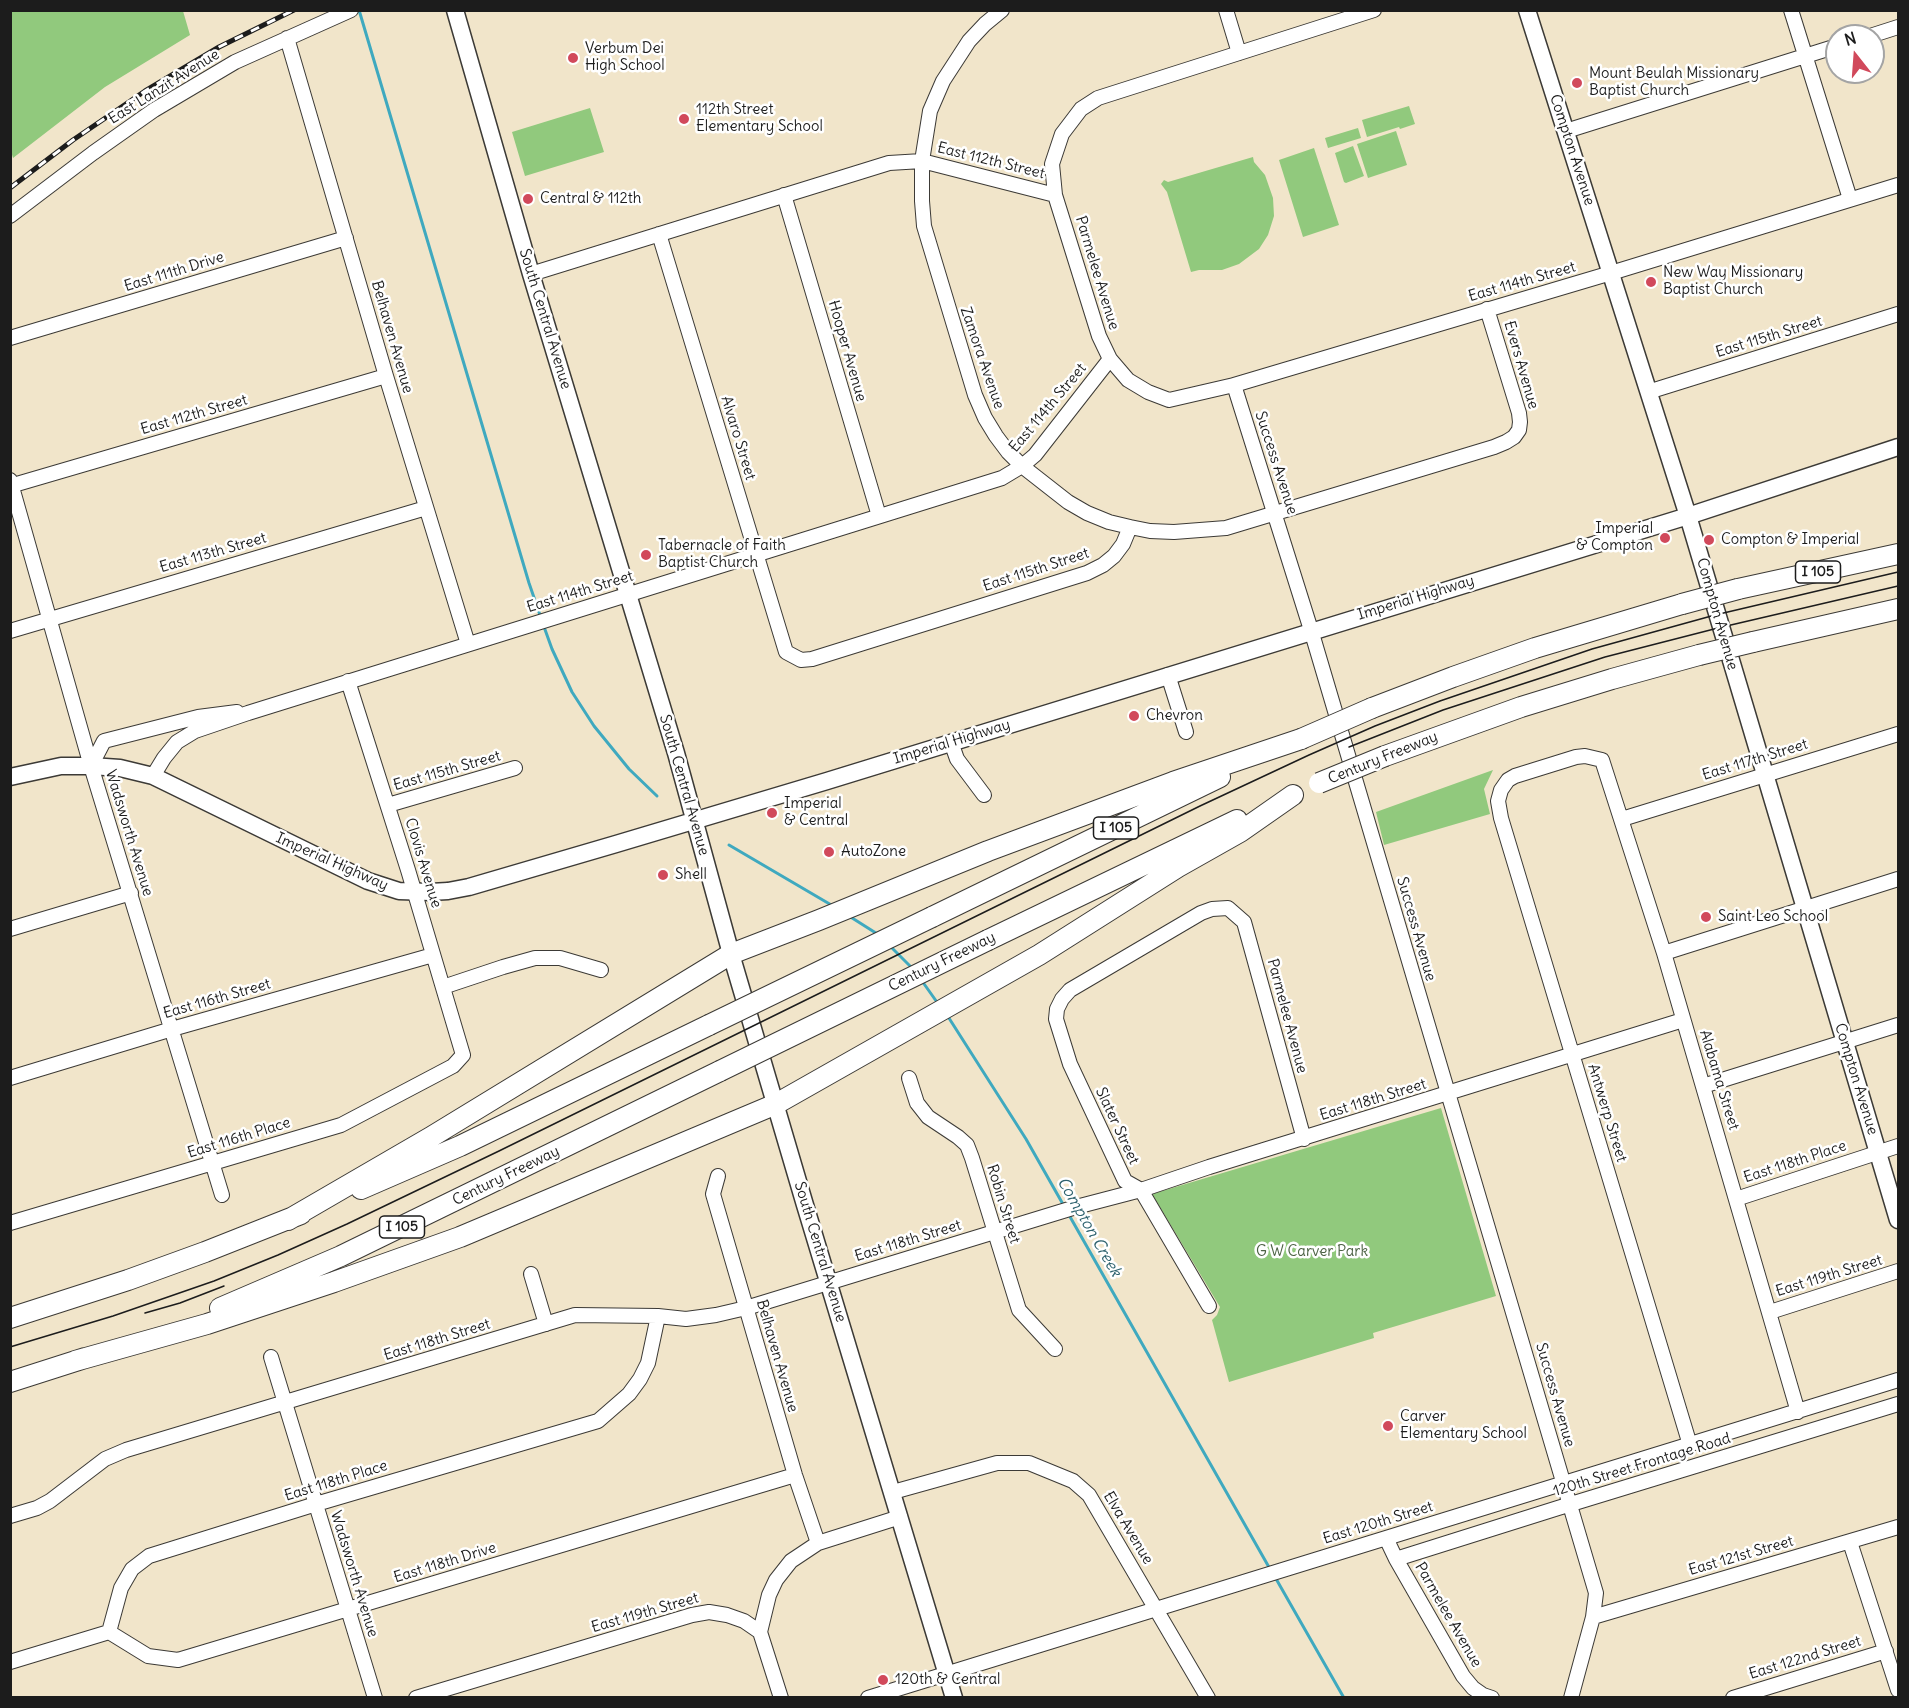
<!DOCTYPE html>
<style>
body{margin:0}
#map{position:relative;width:1909px;height:1708px;overflow:hidden;background:#f1e5ca;font-family:Delius,sans-serif}
canvas{display:block}
.frame{position:absolute;inset:0;border:12px solid #1c1c1c;pointer-events:none}
.north{position:absolute;left:1825px;top:24px;width:60px;height:60px;box-sizing:border-box;background:#fff;border:2px solid #a4a4a4;border-radius:50%;rotate:343deg;font-size:16px;font-weight:700;line-height:24px;text-align:center;color:#1c1c1c}
.north::after{content:'';display:block;margin:auto;width:21px;height:27px;background:#d1495b;clip-path:polygon(50% 0,100% 100%,50% 72%,0 100%)}
</style>
<div id="map">
<canvas width="1909" height="1708"></canvas>
<div class="frame"></div>
<div class="north">N</div>
</div>
<script>
const ctx = document.querySelector('canvas').getContext('2d');
ctx.lineJoin = 'round';
function paint(path, color) { ctx.fillStyle = color; ctx.fill(path, 'evenodd'); }
const toPath = rows => new Path2D(rows.map(r => 'M' + r).join(''));
function trace(path, color, width, dash) { ctx.strokeStyle = color; ctx.lineWidth = width; ctx.lineCap = dash ? 'butt' : 'round'; ctx.setLineDash(dash || []); ctx.stroke(path); }
function drawText(font, color, halo, rows, align = 'center') {
  ctx.font = font + ' Delius,sans-serif'; ctx.lineWidth = 5; ctx.setLineDash([]); ctx.textBaseline = 'middle'; ctx.strokeStyle = halo; ctx.fillStyle = color; for (const [text, x, y, turn = 0] of rows) {
    ctx.save(); ctx.translate(x, y); ctx.rotate((+turn || 0) * Math.PI / 180); ctx.textAlign = isNaN(turn) ? turn : align; if (halo) ctx.strokeText(text, 0, 0); ctx.fillText(text, 0, 0); ctx.restore();
  }
}
paint(toPath([
 [11,10,183,11,190,35,105,87,13,158,10,148],
 [1409,106,1415,124,1400,129,1399,127,1367,137,1362,120],
 [590,108,604,152,525,176,512,132],
 [1358,128,1361,138,1328,148,1325,138],
 [1396,131,1407,165,1368,178,1357,144],
 [1353,146,1364,176,1346,183,1344,182,1335,153],
 [1314,148,1339,225,1303,237,1279,160],
 [1253,157,1254,162,1265,175,1273,198,1274,216,1268,235,1259,249,1239,264,1222,270,1199,270,1191,272,1167,192,1161,184,1164,180,1168,182],
 [1493,770,1484,789,1490,814,1384,845,1376,812],
 [1441,1108,1496,1296,1373,1333,1374,1338,1229,1382,1212,1320,1217,1315,1220,1307,1152,1194]
]), '#91c97d');
trace(toPath([
 [359,10,529,583,541,618],
 [543,624,552,649,572,692,594,726,629,769,657,796],
 [729,845,833,906],
 [849,916,879,935],
 [890,946,913,969],
 [922,981,939,1005],
 [947,1015,1026,1139,1064,1206],
 [1069,1215,1270,1569],
 [1275,1577,1344,1698]
]), '#3fa9bf', 3);
const minor = toPath([
 [1002,10,985,24,969,41,943,81,930,111,922,161,922,201,924,226,975,395,985,418,996,436,1008,452,1022,466,1068,502,1087,513,1109,522,1130,527],
 [1226,10,1239,53],
 [1791,10,1850,199],
 [1870,36,1898,27],
 [287,38,386,376,468,644],
 [1566,131,1837,46],
 [784,195,879,516],
 [1055,195,1099,336,1110,359],
 [10,216,93,153,154,110,235,62,351,10],
 [659,234,786,652,801,660,812,659,1087,573,1103,565,1114,556,1123,544,1130,527,1150,531,1174,532,1226,528,1494,447,1506,442,1514,437,1519,430,1520,422,1519,413,1487,309],
 [531,274,889,163,922,161,1055,195,1052,164,1062,134,1081,109,1098,98,1374,10],
 [10,338,346,238],
 [1234,385,1311,630,1596,1593,1593,1617,1571,1698],
 [1648,392,1898,314],
 [10,480,91,766,222,1195],
 [10,486,386,376],
 [10,631,426,508],
 [1168,675,1186,732],
 [951,742,957,759,984,795],
 [91,766,104,741,198,717,237,712],
 [153,776,164,758,177,742,195,731,248,713,1002,478,1022,466,1035,455,1110,359,1128,380,1148,392,1169,400,1234,385,1611,273,1898,185],
 [388,805,515,768],
 [1622,819,1898,734],
 [10,929,131,893],
 [1664,953,1898,879],
 [443,987,503,967,535,958,560,958,601,970],
 [10,1078,172,1029,433,955],
 [909,1078,917,1103,928,1117,958,1137,967,1145,972,1158,1019,1310,1055,1349],
 [1703,1086,1898,1025],
 [718,1176,713,1194,795,1475,818,1543],
 [1736,1199,1898,1146],
 [10,1223,341,1125,453,1066,463,1055,408,870,348,681],
 [531,1274,546,1324],
 [1209,1306,1141,1190,1125,1181,1070,1064,1056,1019,1057,1009,1062,999,1070,990,1201,913,1212,909,1228,908,1244,922,1304,1139],
 [1770,1312,1898,1271],
 [271,1357,375,1698],
 [1690,1445,1501,818,1498,801,1501,790,1508,780,1515,776,1576,757,1585,756,1602,760,1664,953,1798,1412],
 [893,1492,997,1463,1029,1463,1073,1481,1089,1495,1208,1698],
 [10,1516,37,1508,50,1501,105,1459,126,1450,575,1315,658,1316,686,1319,716,1315,746,1308,1076,1207,1141,1190,1209,1167,1683,1020],
 [1386,1538,1396,1559,1463,1676,1473,1688,1483,1695,1492,1698],
 [1850,1542,1898,1690],
 [1396,1559,1558,1508,1898,1404],
 [1593,1617,1898,1527],
 [109,1632,148,1656,178,1660,795,1475],
 [109,1632,121,1588,132,1569,149,1556,316,1504,598,1421,629,1394,640,1379,648,1363,658,1316],
 [10,1662,109,1632],
 [416,1698,692,1615,709,1612,727,1615,744,1621,760,1632],
 [781,1698,760,1632,769,1595,776,1580,791,1561,818,1543,900,1517],
 [868,1698,1898,1380],
 [1733,1698,1886,1651]
]);
const major = toPath([
 [455,10,531,274,676,753,731,954,805,1205,954,1698],
 [1527,10,1688,516,1898,1220],
 [10,777,61,766,91,766,120,768,153,776,368,881,399,891,430,892,448,891,469,887,616,844,827,781,1688,516,1898,447]
]);
const highway = toPath([
 [1738,589,1898,554],
 [1753,642,1898,609],
 [1372,708,1453,677,1535,648,1682,604],
 [1385,756,1521,707,1612,679,1699,655],
 [932,917,1220,777],
 [988,940,1237,820],
 [361,1189,460,1146,709,1025],
 [288,1220,431,1137,731,954,819,920,988,851,1173,782,1301,739],
 [220,1308,341,1256,720,1071],
 [10,1318,128,1280,205,1252,301,1214],
 [75,1361,207,1324,334,1282,460,1237,776,1104,1039,955,1178,867,1240,832,1293,795],
 [10,1382,85,1358]
]);
trace(minor, '#3c3a36', 16);
trace(major, '#3c3a36', 19);
trace(highway, '#3c3a36', 22);
trace(minor, '#fff', 14);
trace(major, '#fff', 16);
trace(highway, '#fff', 20);
trace(toPath([
 [1349,747,1443,710,1605,657,1718,628,1898,586],
 [145,1313,180,1303,224,1286],
 [10,1347,113,1316,214,1281,278,1255,347,1224,499,1151,1200,806,1309,755,1375,726,1440,701,1592,649,1715,615,1898,572]
]), '#1c1c1c', 1.5);
const rail = toPath([
 [10,188,73,140,145,91,219,47,294,10]
]);
trace(rail, '#1c1c1c', 5);
trace(rail, '#fff', 3, [9]);
const highwayBridge = toPath([
 [1682,604,1738,589],
 [1699,655,1753,642],
 [1301,739,1372,708],
 [1319,783,1385,756],
 [709,1025,932,917],
 [720,1071,988,940]
]);
trace(highwayBridge, '#3c3a36', 22, []);
trace(highwayBridge, '#fff', 20);
for (const [x, y, r, color] of [
 [573,58,6,"#d1495b"],
 [1577,83,6,"#d1495b"],
 [684,119,6,"#d1495b"],
 [528,199,6,"#d1495b"],
 [1651,282,6,"#d1495b"],
 [1665,538,6,"#d1495b"],
 [1709,540,6,"#d1495b"],
 [646,555,6,"#d1495b"],
 [1134,716,6,"#d1495b"],
 [772,813,6,"#d1495b"],
 [829,852,6,"#d1495b"],
 [663,875,6,"#d1495b"],
 [1706,917,6,"#d1495b"],
 [1388,1426,6,"#d1495b"],
 [883,1680,6,"#d1495b"]
]) { const dot = new Path2D(); dot.arc(x, y, r, 0, 2 * Math.PI); ctx.fillStyle = color; ctx.fill(dot); trace(dot, '#fff', 2); }
for (const [x, y, w] of [
 [1818,572,45],
 [1116,828,45],
 [402,1227,45]
]) { const box = new Path2D(); box.roundRect(x - w / 2, y - 11, w, 22, 4.5); ctx.fillStyle = '#fff'; ctx.fill(box); trace(box, '#1c1c1c', 1.5); }
drawText('bold 14px', '#1c1c1c', null, [
 ["I 105",1818,572],
 ["I 105",1116,828],
 ["I 105",402,1227]
]);
drawText('15px', '#1c1c1c', '#fff', [
 ["Verbum Dei",585,49],
 ["High School",585,66],
 ["Mount Beulah Missionary",1589,74],
 ["Baptist Church",1589,91],
 ["112th Street",696,110],
 ["Elementary School",696,127],
 ["Central & 112th",540,199],
 ["New Way Missionary",1663,273],
 ["Baptist Church",1663,290],
 ["Imperial",1653,529,"right"],
 ["& Compton",1653,546,"right"],
 ["Compton & Imperial",1721,540],
 ["Tabernacle of Faith",658,546],
 ["Baptist Church",658,563],
 ["Chevron",1146,716],
 ["Imperial",784,804],
 ["& Central",784,821],
 ["AutoZone",841,852],
 ["Shell",675,875],
 ["Saint Leo School",1718,917],
 ["Carver",1400,1417],
 ["Elementary School",1400,1434],
 ["120th & Central",895,1680]
], 'left');
drawText('15px', '#1c1c1c', '#fff', [
 ["East Lanzit Avenue",164,87,-32],
 ["Compton Avenue",1572,150,72],
 ["East 112th Street",991,161,14],
 ["East 111th Drive",174,272,-17],
 ["Parmelee Avenue",1097,273,73],
 ["East 114th Street",1522,282,-16],
 ["South Central Avenue",545,319,73],
 ["Belhaven Avenue",392,337,74],
 ["East 115th Street",1769,337,-17],
 ["Hooper Avenue",847,351,74],
 ["Zamora Avenue",982,358,71],
 ["Evers Avenue",1521,365,74],
 ["East 114th Street",1048,408,-50],
 ["East 112th Street",194,415,-16],
 ["Alvaro Street",738,438,73],
 ["Success Avenue",1276,463,72],
 ["East 113th Street",213,553,-16],
 ["East 115th Street",1036,570,-18],
 ["East 114th Street",580,592,-17],
 ["Imperial Highway",1416,598,-17],
 ["Compton Avenue",1717,614,74],
 ["Imperial Highway",952,742,-17],
 ["Century Freeway",1383,758,-22],
 ["East 117th Street",1755,760,-17],
 ["East 115th Street",447,771,-16],
 ["South Central Avenue",684,785,74],
 ["Wadsworth Avenue",129,833,73],
 ["Imperial Highway",332,862,24],
 ["Clovis Avenue",423,863,73],
 ["Success Avenue",1416,929,74],
 ["Century Freeway",942,962,-26],
 ["East 116th Street",217,999,-16],
 ["Parmelee Avenue",1287,1016,75],
 ["Compton Avenue",1856,1079,73],
 ["Alabama Street",1719,1080,73],
 ["East 118th Street",1373,1100,-17],
 ["Antwerp Street",1607,1113,73],
 ["Slater Street",1117,1126,65],
 ["East 116th Place",239,1138,-17],
 ["East 118th Place",1795,1162,-18],
 ["Century Freeway",506,1176,-26],
 ["Robin Street",1003,1204,73],
 ["East 118th Street",908,1241,-17],
 ["South Central Avenue",820,1252,73],
 ["East 119th Street",1829,1276,-17],
 ["East 118th Street",437,1340,-17],
 ["Belhaven Avenue",777,1356,74],
 ["Success Avenue",1555,1395,74],
 ["120th Street Frontage Road",1642,1465,-17],
 ["East 118th Place",336,1481,-17],
 ["East 120th Street",1378,1523,-17],
 ["Elva Avenue",1128,1528,59],
 ["East 121st Street",1741,1556,-16],
 ["East 118th Drive",445,1563,-17],
 ["Wadsworth Avenue",354,1574,73],
 ["East 119th Street",645,1613,-16],
 ["Parmelee Avenue",1448,1615,60],
 ["East 122nd Street",1805,1658,-17]
]);
drawText('15px', '#4b6143', '#fff', [
 ["G W Carver Park",1312,1252]
]);
drawText('italic 16px', '#2e626e', '#fff', [
 ["Compton Creek",1089,1227,60]
]);
</script>
